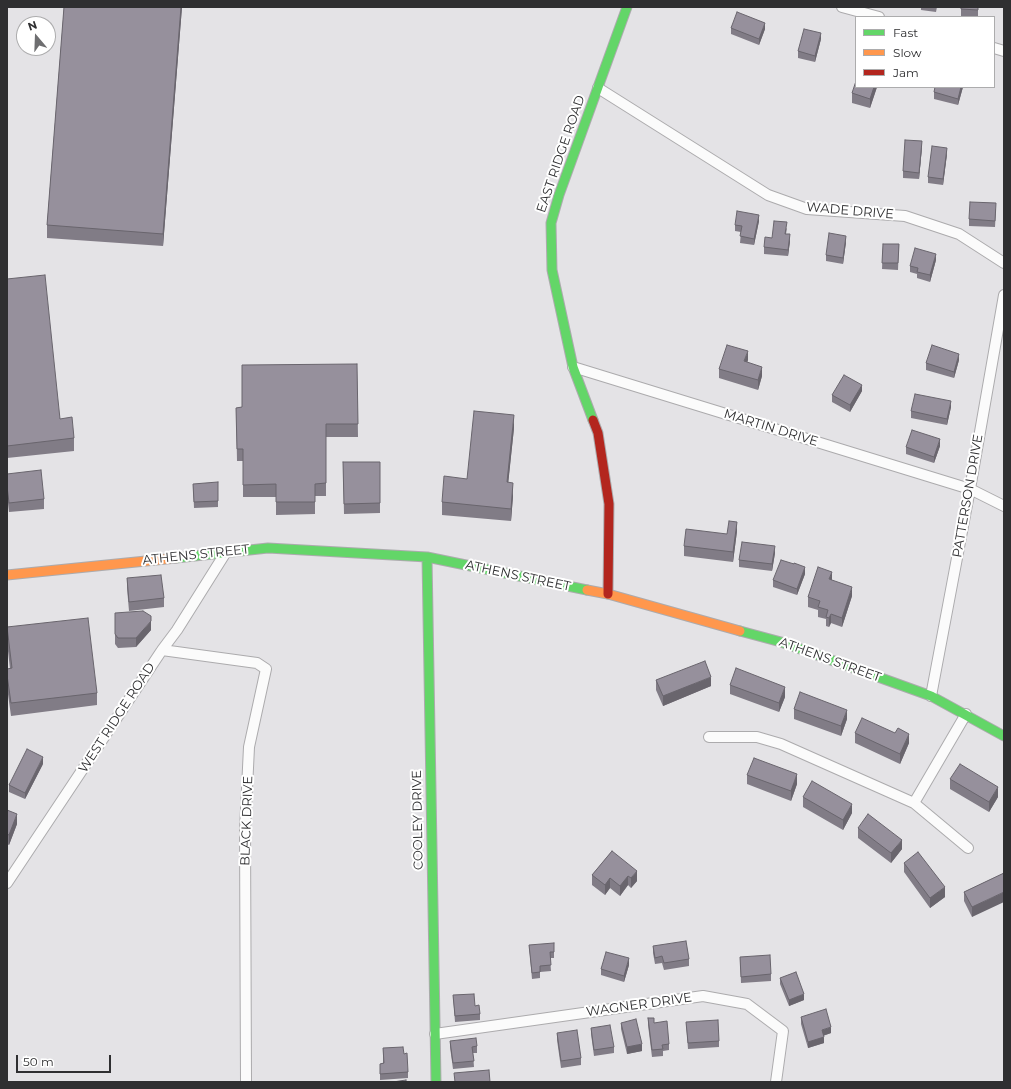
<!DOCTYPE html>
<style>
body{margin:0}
#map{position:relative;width:1011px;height:1089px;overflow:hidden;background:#e4e3e6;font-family:Montserrat,sans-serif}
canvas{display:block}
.frame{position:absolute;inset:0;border:8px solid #2f2f31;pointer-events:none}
.legend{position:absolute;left:855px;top:16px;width:140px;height:72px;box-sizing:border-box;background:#fff;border:1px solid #acacad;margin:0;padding:5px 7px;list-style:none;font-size:12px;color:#2f2f31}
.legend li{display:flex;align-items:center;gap:8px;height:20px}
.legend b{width:20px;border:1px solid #acacad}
.north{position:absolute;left:16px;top:16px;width:40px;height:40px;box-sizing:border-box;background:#fff;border:1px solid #acacad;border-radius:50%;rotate:341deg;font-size:11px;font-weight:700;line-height:16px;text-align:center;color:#2f2f31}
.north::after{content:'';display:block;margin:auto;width:14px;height:18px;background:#6e6e70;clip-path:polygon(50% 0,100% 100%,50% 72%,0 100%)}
.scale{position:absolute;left:16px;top:1055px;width:95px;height:18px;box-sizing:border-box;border:2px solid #2f2f31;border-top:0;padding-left:5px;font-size:12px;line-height:14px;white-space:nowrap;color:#2f2f31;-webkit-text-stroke:3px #fff;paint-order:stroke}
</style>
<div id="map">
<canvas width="1011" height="1089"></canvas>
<div class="frame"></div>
<ul class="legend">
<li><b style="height:5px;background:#63d668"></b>Fast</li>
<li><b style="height:5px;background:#ff974d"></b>Slow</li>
<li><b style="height:5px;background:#b3261e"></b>Jam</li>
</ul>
<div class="north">N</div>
<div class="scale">50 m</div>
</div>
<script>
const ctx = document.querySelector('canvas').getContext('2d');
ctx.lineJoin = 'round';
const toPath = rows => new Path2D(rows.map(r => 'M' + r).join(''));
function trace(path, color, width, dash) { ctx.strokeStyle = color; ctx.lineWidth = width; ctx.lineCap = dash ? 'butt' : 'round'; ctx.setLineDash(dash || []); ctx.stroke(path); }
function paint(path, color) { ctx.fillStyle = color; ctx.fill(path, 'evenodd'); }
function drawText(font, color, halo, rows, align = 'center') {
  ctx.font = font + ' Montserrat,sans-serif'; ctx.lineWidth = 4; ctx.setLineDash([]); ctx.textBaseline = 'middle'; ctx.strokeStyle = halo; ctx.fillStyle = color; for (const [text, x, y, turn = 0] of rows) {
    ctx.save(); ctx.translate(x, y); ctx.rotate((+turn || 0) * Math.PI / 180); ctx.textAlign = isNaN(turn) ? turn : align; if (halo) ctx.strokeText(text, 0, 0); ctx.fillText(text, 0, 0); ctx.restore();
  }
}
const street = toPath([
 [842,7,879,17],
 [994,48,1004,51],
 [598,88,768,195,807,209,905,216,959,234,1004,263],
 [573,367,970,489,1004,506],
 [162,650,257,663,266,669,249,747,245,830,246,1082],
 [931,696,970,489,1004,295],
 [709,737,757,737,781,744,914,803,968,848],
 [914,803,966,714],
 [7,883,162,650,177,630,226,552],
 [435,1034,703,996,747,1004,783,1031,776,1082]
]);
const fast = toPath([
 [593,420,573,367,552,270,551,223,559,195,627,7],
 [427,557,436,1082],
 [176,558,268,548,427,557,587,590],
 [740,631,781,642,931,696,1004,736]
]);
const slow = toPath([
 [7,575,176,558],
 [587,590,608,594,740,631]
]);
const jam = toPath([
 [593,420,598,433,609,504,608,594]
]);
trace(street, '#acabad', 12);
trace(fast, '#acabad', 11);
trace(slow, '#acabad', 11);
trace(jam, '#acabad', 11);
trace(street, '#fbfbfb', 10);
trace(fast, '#63d668', 9);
trace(slow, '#ff974d', 9);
trace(jam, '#b3261e', 9);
paint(toPath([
 [64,7,182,7,163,246,47,238,47,225],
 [921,7,937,7,936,12,921,10],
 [961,7,978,7,978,16,961,16],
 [731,28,765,29,759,45,731,34],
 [821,39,815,62,798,58,798,51],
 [877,87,870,108,852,103,852,93],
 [935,87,963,87,958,105,934,99,934,92],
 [922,147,919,179,903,178,903,171],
 [947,154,943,185,928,183,928,177],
 [996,209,995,227,969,226,969,219],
 [759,221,754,245,740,243,741,232,735,231,735,225],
 [787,228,786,234,790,241,788,256,764,254,764,247,772,238],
 [846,242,843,264,826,261,826,255],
 [883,244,899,244,898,270,882,269],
 [936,260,930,282,917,278,917,274,910,272,910,266],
 [7,279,60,419,74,438,74,451,7,458],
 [748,360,747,362,762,376,758,390,719,378,719,369],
 [959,360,954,378,926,370,926,363],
 [357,364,358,437,326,437,326,496,315,496,315,514,276,515,276,497,243,497,243,461,237,461,236,408,242,407],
 [862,391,850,412,832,402,832,395],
 [951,407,947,425,911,418,911,411],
 [514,428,508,483,513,496,511,521,442,515,442,502,467,479],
 [940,446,934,463,906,454,906,447],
 [343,462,380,462,380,513,344,514],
 [7,474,44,499,44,509,9,512,7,495],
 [193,484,218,501,218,507,194,508],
 [737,531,733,562,684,556,684,546],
 [775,553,772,571,739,567,739,560],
 [805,574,797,595,773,587,773,580],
 [127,578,164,598,164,607,129,611,127,588],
 [832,580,852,596,842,627,831,623,829,627,826,626,826,619,818,617,818,610,808,607,808,597],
 [115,613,151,630,136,647,118,648,115,644],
 [7,627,97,693,97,705,11,716,7,687,7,669,10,669,7,642],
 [656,680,711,686,663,706,656,690],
 [730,685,785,697,779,712,730,694],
 [794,709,847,719,841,736,794,719],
 [855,733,909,743,900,764,855,743],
 [43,764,25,799,9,792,9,785],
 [747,775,797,784,791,801,747,784],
 [950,779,998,797,989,812,950,789],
 [803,797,852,813,843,830,803,807],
 [7,810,17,824,9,845,7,844],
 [858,828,902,849,891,863,858,838],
 [612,851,637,881,631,888,628,885,620,896,610,888,605,895,592,885,592,875],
 [904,863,945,897,930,908,904,872],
 [1004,873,972,917,964,901,964,892],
 [529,945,554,952,554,958,550,958,551,971,540,972,540,978,532,979],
 [653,946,689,959,689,966,664,970,662,963,655,964,653,953],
 [740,957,771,974,771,981,741,983],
 [629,965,624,982,601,975,601,969],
 [780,978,804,1000,789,1006,780,984],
 [453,995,475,1006,480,1014,480,1020,455,1022],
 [801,1017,831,1033,823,1036,824,1043,808,1048,801,1024],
 [648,1018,654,1023,669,1044,669,1050,663,1051,663,1056,652,1057,648,1025],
 [686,1022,719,1041,719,1047,688,1049],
 [621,1023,642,1051,627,1054,621,1029],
 [591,1028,614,1047,614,1053,594,1056,591,1034],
 [557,1033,581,1058,581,1065,561,1068,557,1040],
 [450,1041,477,1046,477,1053,473,1053,474,1067,453,1069,450,1047],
 [383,1048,404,1054,408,1072,408,1078,380,1080,380,1064,383,1063]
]), '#817c86');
paint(toPath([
 [181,7,182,7,163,246,163,234],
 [765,23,765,29,759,45,759,39],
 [821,33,821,39,815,62,815,56],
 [874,87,877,87,870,108,870,99],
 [961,87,963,87,958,105,958,99],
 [922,141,922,147,919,179,919,173],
 [947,148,947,154,943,185,943,179],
 [759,215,759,221,754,245,754,239],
 [790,234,790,241,788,256,788,250],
 [846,236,846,242,843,264,843,258],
 [936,254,936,260,930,282,930,275],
 [748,351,748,360,744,371,744,361],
 [959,354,959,360,954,378,954,372],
 [762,367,762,376,758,390,758,380],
 [862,385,862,391,850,412,850,405],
 [951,401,951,407,947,425,947,419],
 [514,415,514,428,507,495,507,482],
 [940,439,940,446,934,463,934,457],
 [513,483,513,496,511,521,511,509],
 [737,522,737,531,733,562,733,552],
 [775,546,775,553,772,571,772,564],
 [805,567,805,574,797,595,797,589],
 [832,572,832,581,829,579],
 [852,587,852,596,842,627,842,618],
 [831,614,831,623,829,627,829,618],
 [151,621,151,630,136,647,136,638],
 [711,677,711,686,663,706,663,696],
 [785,687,785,697,779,712,779,703],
 [847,710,847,719,841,736,841,726],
 [909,734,909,743,900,764,900,754],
 [43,757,43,764,25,799,25,793],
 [797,774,797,784,791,801,791,791],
 [998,787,998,797,989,812,989,802],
 [852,804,852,813,843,830,843,820],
 [17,814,17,824,9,845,9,835],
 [902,840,902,849,891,863,891,853],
 [637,871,637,881,631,888,631,878],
 [628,876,628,885,620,896,620,886],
 [610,878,610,888,605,895,605,885],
 [945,887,945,897,930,908,930,898],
 [1004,892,1004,902,972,917,972,907],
 [629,958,629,965,624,982,624,976],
 [804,994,804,1000,789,1006,789,1000],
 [831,1027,831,1033,822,1036,822,1030],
 [824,1037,824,1043,808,1048,808,1042],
 [642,1044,642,1051,627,1054,627,1047]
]), '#69656d');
const building = toPath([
 [64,7,181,7,163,234,47,225,64,7],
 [961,7,978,7,978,10,961,9,961,7],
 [737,12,765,23,759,39,731,28,737,12],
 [804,29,821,33,815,56,798,51,804,29],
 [856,81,856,87,874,87,870,99,852,93,856,81],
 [935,87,961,87,958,99,934,92,935,87],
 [905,140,922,141,919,173,903,171,905,140],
 [932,146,947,148,943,179,928,177,932,146],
 [970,202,996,203,995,221,969,219,970,202],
 [737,211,759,215,754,239,740,236,742,226,735,225,737,211],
 [774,221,787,222,785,234,790,234,788,250,764,247,765,237,772,238,774,221],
 [829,233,846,236,843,258,826,255,829,233],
 [883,244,899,244,898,263,882,263,883,244],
 [915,248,936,254,930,275,917,272,918,268,910,266,915,248],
 [45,275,60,419,72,417,74,438,7,446,7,279,45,275],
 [727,345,748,351,744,361,762,367,758,380,719,369,727,345],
 [932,345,959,354,954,372,926,363,932,345],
 [357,364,358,424,326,424,326,483,315,484,315,502,276,502,276,484,243,485,243,449,237,449,236,408,242,407,242,365,357,364],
 [844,375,862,385,850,405,832,395,844,375],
 [915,394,951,401,947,419,911,411,915,394],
 [474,411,514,415,507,482,513,483,511,509,442,502,444,476,467,479,474,411],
 [912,430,940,439,934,457,906,447,912,430],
 [343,462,380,462,380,503,344,504,343,462],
 [41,470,44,499,9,503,7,486,7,474,41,470],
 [218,482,218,501,194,502,193,484,218,482],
 [729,521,737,522,733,552,684,546,686,529,727,534,729,521],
 [742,542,775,546,772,564,739,560,742,542],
 [781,560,794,564,794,563,805,567,797,589,773,580,781,560],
 [818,567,832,572,829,579,852,587,842,618,831,614,829,618,826,617,828,610,818,607,820,601,808,597,818,567],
 [161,575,164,598,129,602,127,578,161,575],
 [143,611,151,616,151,621,136,638,118,638,115,634,115,613,143,611],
 [88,618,97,693,11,703,7,675,7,669,12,668,7,627,88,618],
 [705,661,711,677,663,696,656,680,705,661],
 [736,668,785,687,779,703,730,685,736,668],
 [800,692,847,710,841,726,794,709,800,692],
 [862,718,895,733,898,728,909,734,900,754,855,733,862,718],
 [27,749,43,757,25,793,9,785,27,749],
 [754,758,797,774,791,791,747,775,754,758],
 [960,764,998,787,989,802,950,779,960,764],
 [812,781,852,804,843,820,803,797,812,781],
 [7,810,17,814,9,835,7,834,7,810],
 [868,814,902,840,891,853,858,828,868,814],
 [612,851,637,871,631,878,628,876,620,886,610,878,605,885,592,875,612,851],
 [918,852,945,887,930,898,904,863,918,852],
 [1004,873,1004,892,972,907,964,892,1004,873],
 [686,941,689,959,664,963,662,956,655,958,653,946,686,941],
 [554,943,554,952,550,952,551,965,540,966,540,972,532,973,529,945,554,943],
 [606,952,629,958,624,976,601,969,606,952],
 [770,955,771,974,741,977,740,957,770,955],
 [796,972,804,994,789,1000,780,978,796,972],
 [474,994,475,1006,479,1005,480,1014,455,1016,453,995,474,994],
 [826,1009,831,1027,822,1030,824,1037,808,1042,801,1017,826,1009],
 [648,1018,654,1018,654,1023,667,1021,669,1044,662,1045,663,1049,652,1050,648,1018],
 [636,1019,642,1044,627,1047,621,1023,636,1019],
 [718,1020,719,1041,688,1043,686,1022,718,1020],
 [610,1025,614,1047,594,1050,591,1028,610,1025],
 [577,1030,581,1058,561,1061,557,1033,577,1030],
 [476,1038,477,1046,472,1047,474,1061,453,1063,450,1041,476,1038],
 [403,1047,404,1054,407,1053,408,1072,380,1074,380,1064,384,1063,383,1048,403,1047],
 [489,1070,490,1082,455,1082,454,1073,489,1070],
 [406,1080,406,1082,393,1082,406,1080]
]);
paint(building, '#96909c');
trace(building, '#69656d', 1);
drawText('13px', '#2f2f31', '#fff', [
 ["EAST RIDGE ROAD",561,154,-71],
 ["WADE DRIVE",850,211,5],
 ["MARTIN DRIVE",771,428,17],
 ["PATTERSON DRIVE",968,496,-80],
 ["ATHENS STREET",196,555,-6],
 ["ATHENS STREET",518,576,12],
 ["ATHENS STREET",830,660,20],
 ["WEST RIDGE ROAD",117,718,-57],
 ["COOLEY DRIVE",418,820,-91],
 ["BLACK DRIVE",247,821,-88],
 ["WAGNER DRIVE",639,1005,-8]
]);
</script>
